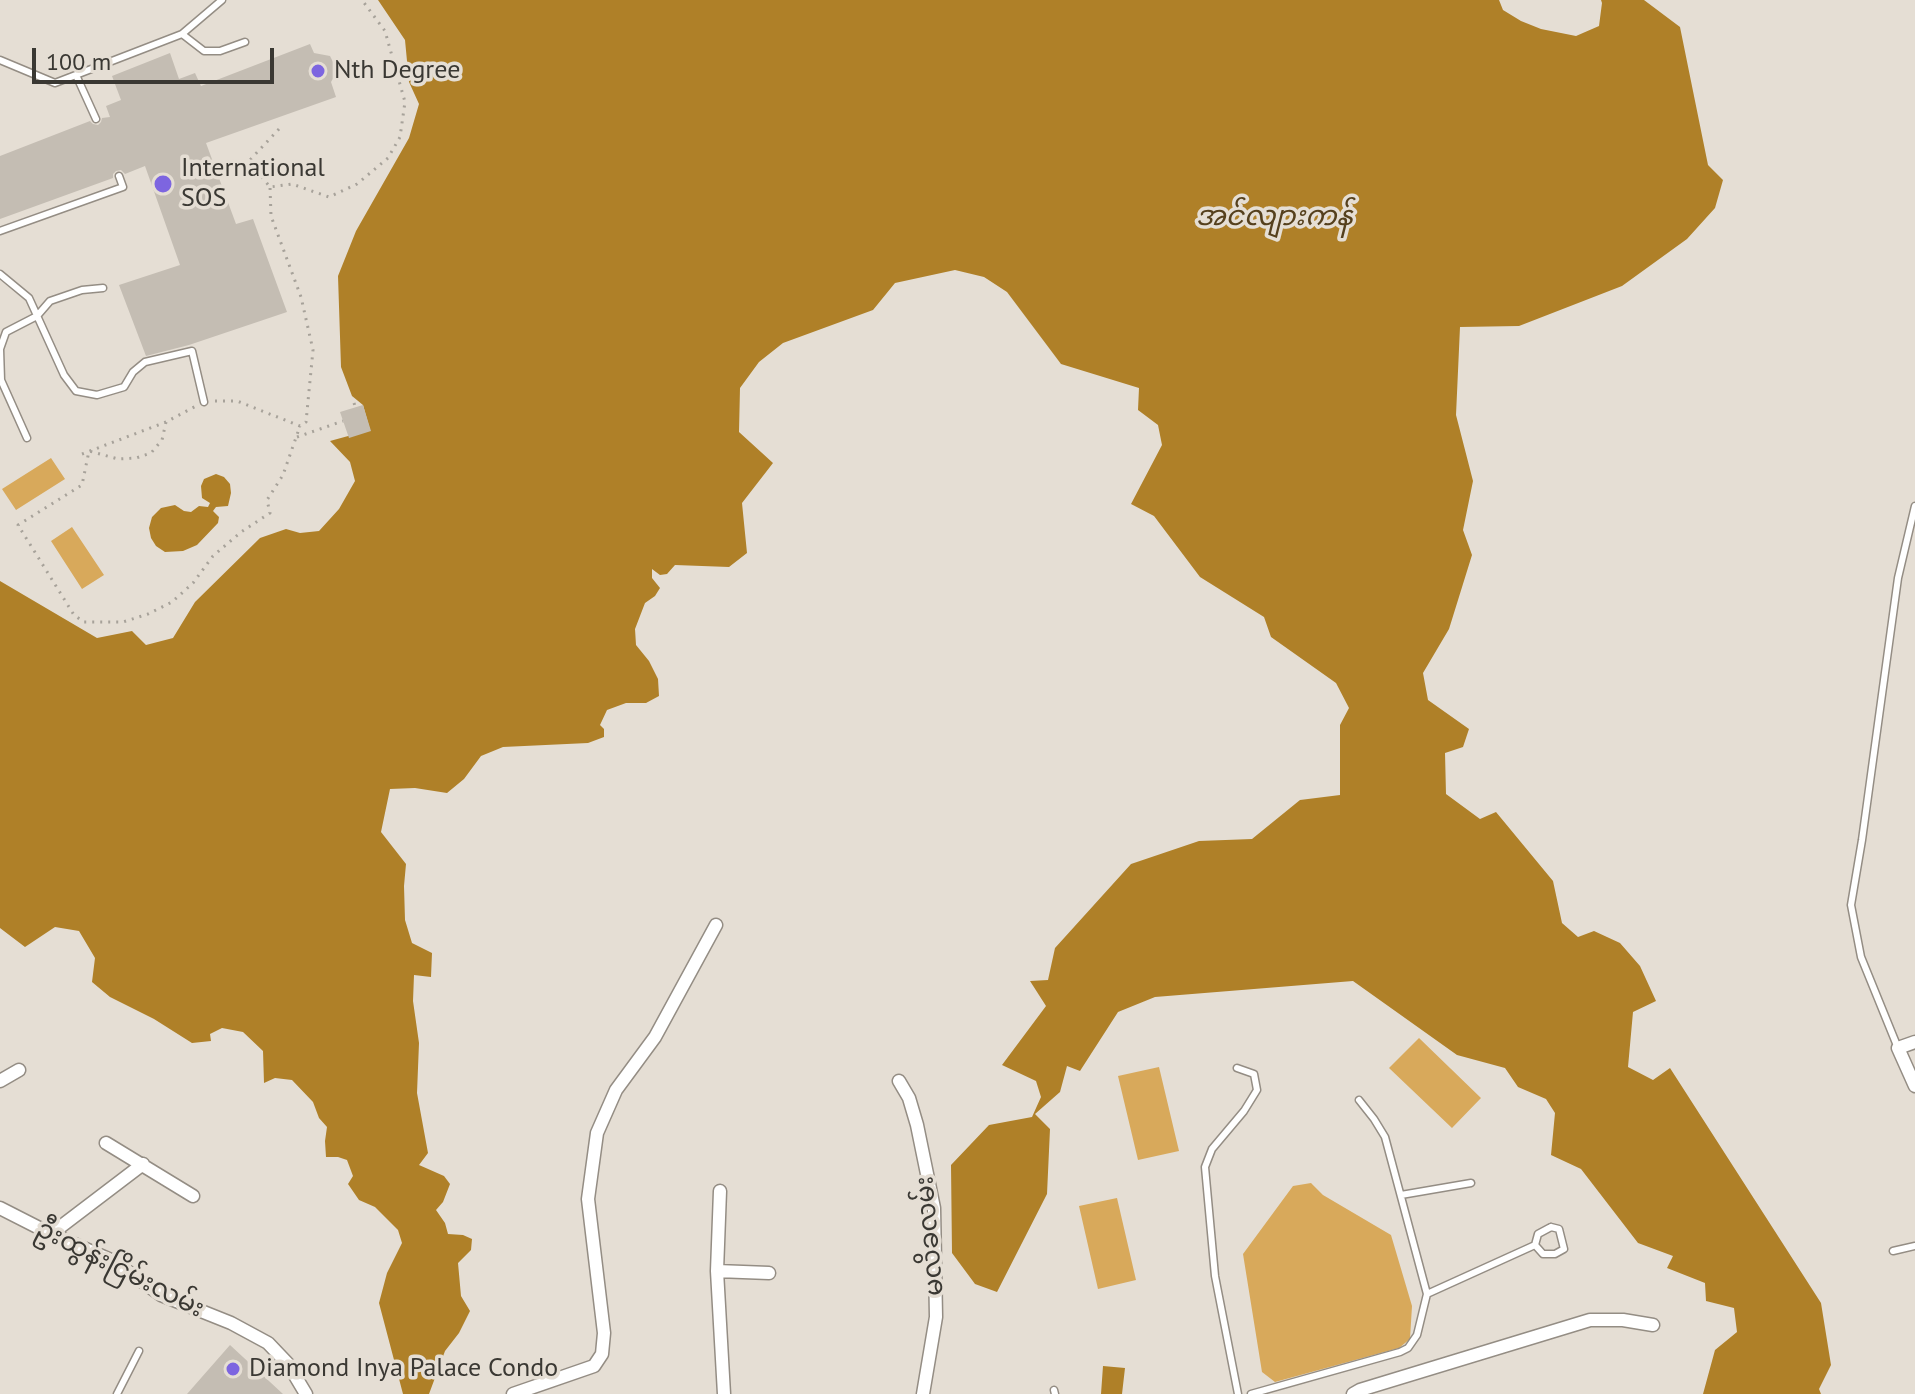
<!DOCTYPE html>
<meta charset="utf-8">
<style>
body{margin:0}
#map{position:relative;width:1915px;height:1394px;overflow:hidden;background:#e5ded4;font-family:"PT Sans",sans-serif}
canvas{display:block}
.scale{position:absolute;left:32px;top:48px;width:242px;height:36px;box-sizing:border-box;border:4px solid #3a3833;border-top:0;padding-left:10px;font-size:24px;line-height:28px;white-space:nowrap;color:#3a3833;-webkit-text-stroke:6px #e5ded4;paint-order:stroke}
</style>
<div id="map">
<canvas width="1915" height="1394"></canvas>
<div class="scale">100 m</div>
</div>
<script>
const ctx = document.querySelector('canvas').getContext('2d');
ctx.lineJoin = 'round';
function paint(path, color) { ctx.fillStyle = color; ctx.fill(path, 'evenodd'); }
const toPath = rows => new Path2D(rows.map(r => 'M' + r).join(''));
function trace(path, color, width, dash) { ctx.strokeStyle = color; ctx.lineWidth = width; ctx.lineCap = dash ? 'butt' : 'round'; ctx.setLineDash(dash || []); ctx.stroke(path); }
function drawText(font, color, halo, rows, align = 'center') {
  ctx.font = font + ' "PT Sans","Noto Sans Myanmar",sans-serif'; ctx.lineWidth = 7; ctx.setLineDash([]); ctx.textBaseline = 'middle'; ctx.strokeStyle = halo; ctx.fillStyle = color; for (const [text, x, y, turn = 0] of rows) {
    ctx.save(); ctx.translate(x, y); ctx.rotate((+turn || 0) * Math.PI / 180); ctx.textAlign = isNaN(turn) ? turn : align; if (halo) ctx.strokeText(text, 0, 0); ctx.fillText(text, 0, 0); ctx.restore();
  }
}
paint(toPath([
 [51,458,65,479,16,510,2,489],
 [72,527,104,575,82,589,51,541],
 [1419,1038,1481,1098,1452,1128,1389,1068],
 [1159,1067,1179,1151,1138,1160,1118,1076],
 [1311,1183,1323,1195,1391,1235,1412,1306,1410,1339,1399,1348,1275,1382,1262,1372,1243,1254,1293,1186],
 [1117,1198,1136,1280,1098,1289,1079,1206]
]), '#d8a95b');
paint(toPath([
 [378,0,1499,0,1503,10,1521,21,1541,29,1576,36,1599,26,1602,3,1601,0,1644,0,1680,27,1708,165,1723,180,1715,208,1687,239,1622,286,1519,326,1460,327,1456,415,1473,481,1463,530,1472,555,1449,629,1423,673,1428,700,1469,729,1463,747,1445,753,1446,794,1480,819,1496,812,1553,881,1562,923,1578,937,1594,931,1620,943,1640,966,1656,1001,1633,1012,1628,1067,1653,1080,1670,1068,1821,1303,1831,1365,1819,1389,1821,1394,1703,1394,1715,1350,1737,1332,1734,1308,1706,1301,1705,1283,1667,1268,1673,1256,1638,1243,1581,1169,1551,1155,1555,1113,1546,1099,1518,1087,1505,1068,1457,1055,1353,981,1155,997,1118,1012,1080,1071,1067,1066,1060,1092,1035,1114,1050,1129,1047,1194,997,1292,975,1284,952,1253,951,1165,989,1125,1032,1117,1041,1097,1036,1081,1002,1065,1046,1006,1030,981,1048,980,1055,948,1131,864,1199,841,1252,839,1300,800,1340,795,1340,725,1349,708,1336,683,1271,637,1264,617,1200,577,1154,516,1131,504,1162,445,1158,425,1138,410,1139,388,1061,364,1007,292,984,277,955,270,895,283,873,310,783,343,759,362,740,388,739,432,773,463,742,503,747,553,729,567,675,565,667,574,660,575,652,569,652,578,660,588,655,596,645,603,635,629,636,645,649,661,658,679,659,696,646,703,626,703,607,710,600,725,604,729,604,737,588,743,503,747,481,756,464,779,447,793,415,788,390,789,381,832,406,864,404,886,405,920,412,943,432,953,431,977,414,975,413,1001,419,1043,417,1093,428,1153,419,1165,444,1176,450,1184,443,1202,436,1210,445,1223,448,1234,463,1235,472,1239,471,1250,458,1263,461,1296,470,1311,459,1333,445,1351,429,1394,403,1394,379,1303,387,1273,402,1243,398,1230,375,1207,359,1200,348,1184,353,1176,347,1160,338,1157,326,1157,325,1141,327,1127,319,1118,313,1102,292,1080,275,1078,264,1083,263,1051,243,1032,222,1028,210,1034,211,1041,192,1043,154,1019,110,997,92,982,95,958,79,931,55,927,25,947,0,928,0,581,97,638,132,631,146,645,173,638,195,602,260,538,286,529,300,533,319,531,339,509,355,481,350,462,330,441,370,430,363,405,352,396,341,367,338,276,356,231,409,138,419,104,409,82,405,40],
 [216,474,224,477,230,484,231,493,228,506,216,507,213,511,219,517,218,523,197,545,183,551,165,552,156,546,151,538,149,528,152,517,161,508,175,505,184,511,191,512,199,506,208,507,210,503,202,498,201,486,204,479],
 [1103,1366,1125,1368,1122,1394,1101,1394]
]), '#af8028');
paint(toPath([
 [310,44,314,53,330,56,334,64,335,75,331,82,336,97,206,143,236,224,253,219,287,312,189,345,146,356,119,285,180,265,145,166,125,174,121,170,116,171,113,174,113,178,0,219,0,156,90,121,93,124,98,125,101,122,102,118,110,117,106,106,121,100,112,76,170,53,179,79,195,73,201,86],
 [363,405,371,431,349,438,340,412],
 [230,1345,283,1394,187,1394]
]), '#c4bdb3');
const lane = toPath([
 [182,34,204,51,220,51,245,42],
 [0,60,55,83,182,34,222,0],
 [76,75,96,119],
 [0,231,123,187,119,176],
 [0,274,29,298,64,375,76,391,97,395,124,387,133,372,145,362,192,351,204,402],
 [27,438,1,380,0,349,6,332,37,316,50,301,82,290,103,288],
 [1898,1048,1861,957,1851,905,1862,840,1898,578,1915,506],
 [1237,1068,1254,1074,1257,1090,1244,1111,1212,1149,1205,1167,1215,1276,1238,1394],
 [1401,1195,1471,1183],
 [1551,1227,1559,1229,1564,1249,1555,1254,1543,1254,1535,1245,1538,1234,1551,1227],
 [1893,1251,1915,1246],
 [1427,1294,1535,1245],
 [1054,1390,1055,1394],
 [117,1394,139,1351],
 [1251,1394,1400,1352,1408,1348,1417,1335,1427,1294,1385,1137,1374,1119,1359,1100]
]);
const street = toPath([
 [1915,1042,1898,1048,1915,1086],
 [0,1081,19,1070],
 [899,1081,909,1098,917,1125,934,1208,936,1317,923,1394],
 [106,1143,193,1196],
 [720,1191,717,1271,724,1394],
 [0,1208,51,1234,113,1261,161,1295,231,1323,268,1343,288,1364,306,1394],
 [51,1234,143,1164],
 [717,1271,769,1273],
 [513,1394,594,1366,602,1354,604,1333,588,1199,597,1133,616,1090,655,1037,716,925],
 [1353,1394,1360,1390,1590,1320,1623,1320,1653,1325]
]);
trace(lane, '#948d84', 9);
trace(street, '#948d84', 15);
trace(toPath([
 [279,129,249,161,270,187,292,184,329,197,357,184,388,158,400,137,405,102,385,31,362,0],
 [215,401,237,401,300,426,306,422,313,350,301,297,271,216,270,187],
 [354,403,356,409],
 [166,422,162,440,151,453,136,458,118,459,89,451,82,485,18,525,74,615,84,622,123,622,148,614,172,602,193,583,213,556,241,532,270,513,267,500,283,475,300,426],
 [297,437,343,421],
 [82,454,166,422,196,406]
]), '#a7a29a', 3, [2, 6]);
trace(lane, '#fff', 6);
trace(street, '#fff', 12);
for (const [x, y, r, color] of [
 [318,71,8,"#7d65e0"],
 [163,184,10,"#7d65e0"],
 [233,1369,8,"#7d65e0"]
]) { const dot = new Path2D(); dot.arc(x, y, r, 0, 2 * Math.PI); ctx.fillStyle = color; ctx.fill(dot); trace(dot, '#e5ded4', 3); }
drawText('26px', '#3a3833', '#e5ded4', [
 ["Nth Degree",334,71],
 ["International",181,169],
 ["SOS",181,199],
 ["Diamond Inya Palace Condo",249,1369]
], 'left');
drawText('26px', '#3a3833', '#e5ded4', [
 ["မလိခလမ်း",930,1236,-95],
 ["ဦးထွန်းငြိမ်းလမ်း",120,1269,27]
]);
drawText('italic 28px', '#55401d', '#e5ded4', [
 ["အင်လျားကန်",1274,217]
]);
</script>
